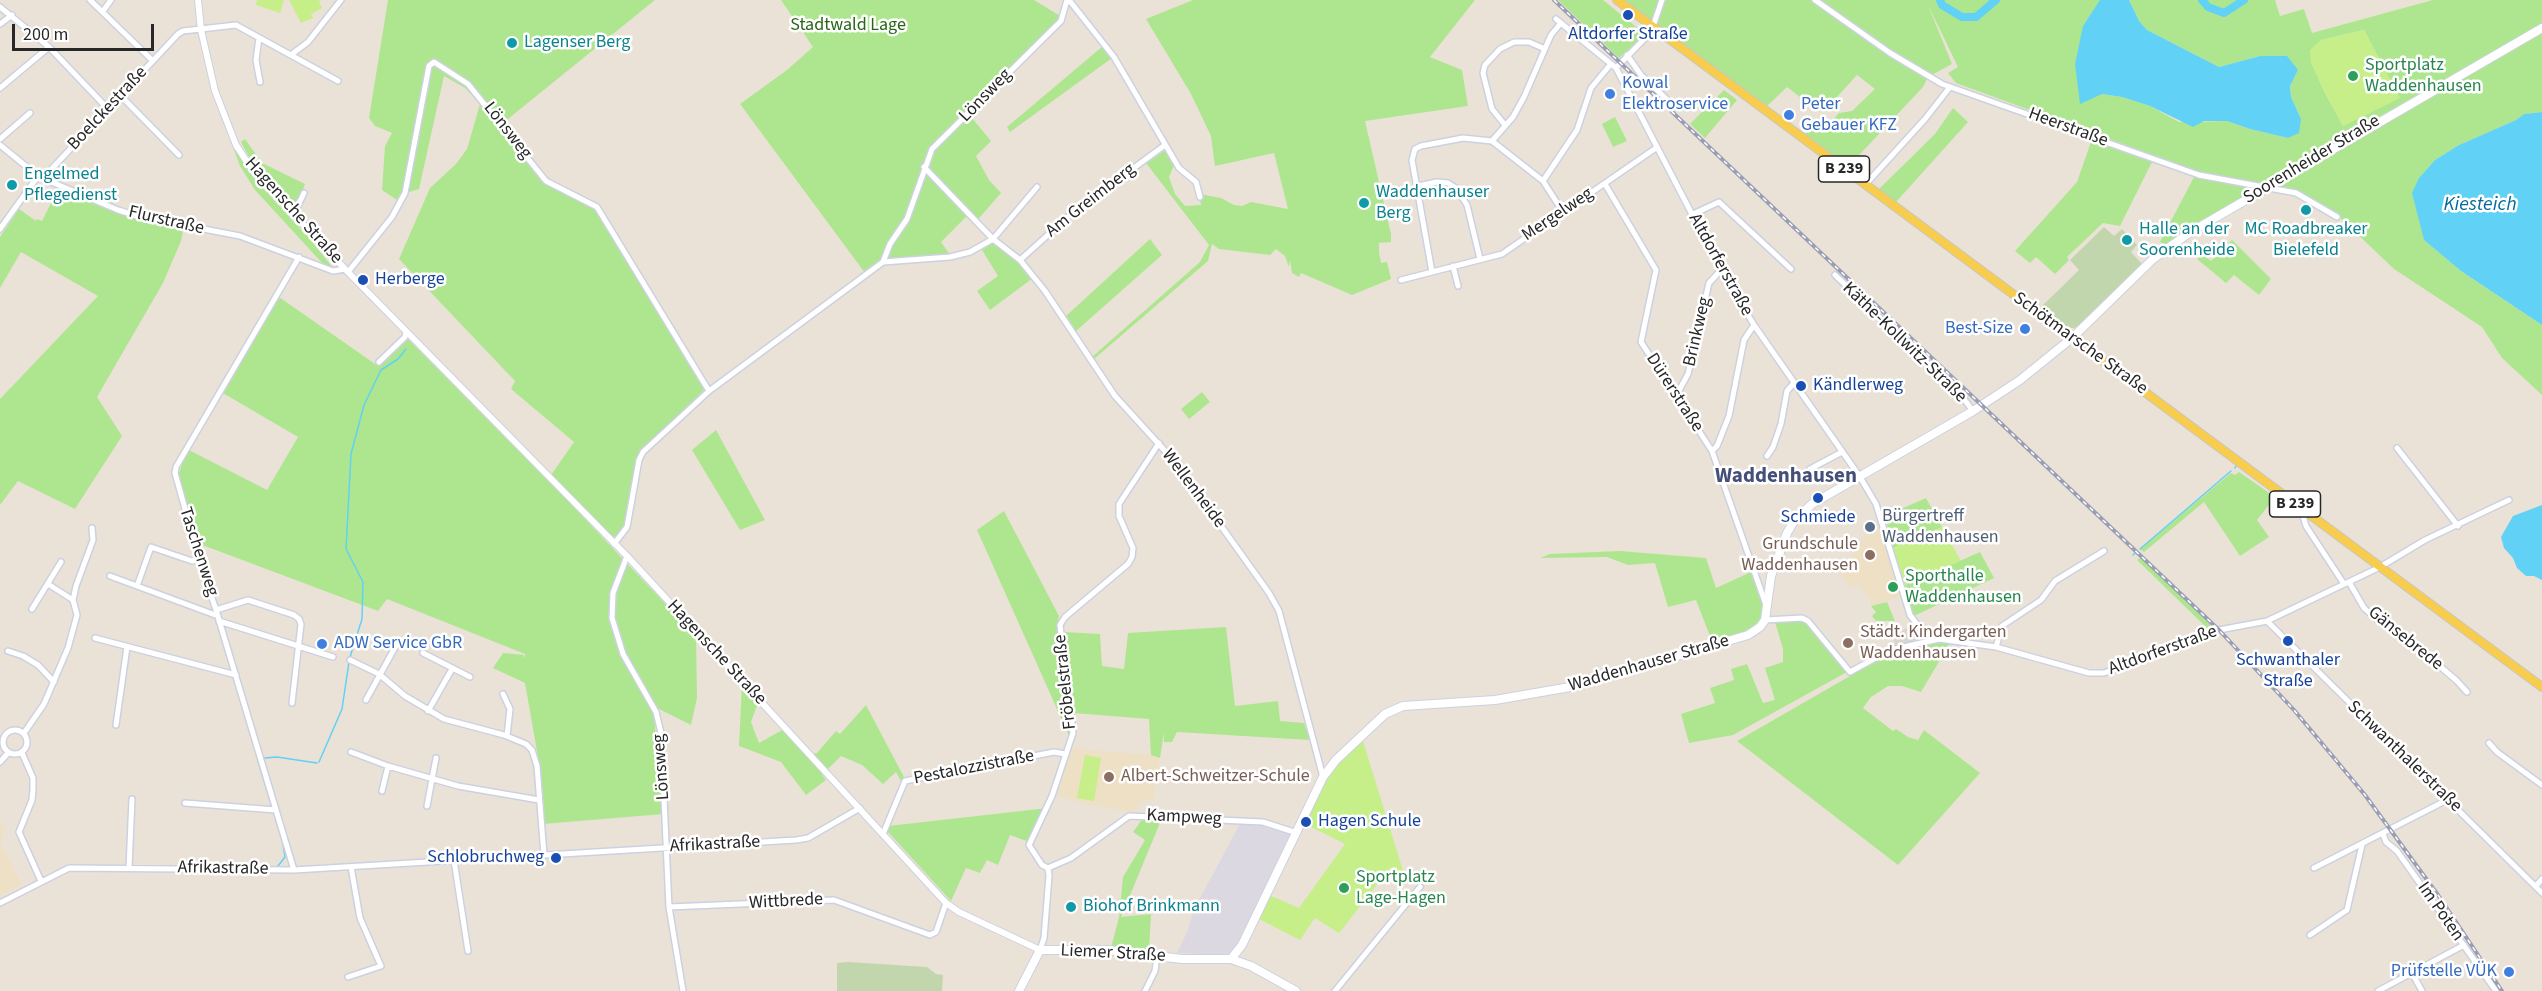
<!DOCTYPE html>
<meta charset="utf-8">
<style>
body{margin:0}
#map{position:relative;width:2542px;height:991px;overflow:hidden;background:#ebe2d7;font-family:"Source Sans 3",sans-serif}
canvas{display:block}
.scale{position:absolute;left:12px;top:24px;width:142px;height:27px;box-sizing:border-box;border:3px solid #272727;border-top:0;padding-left:8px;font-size:18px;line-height:21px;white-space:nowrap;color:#272727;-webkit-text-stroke:4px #fff;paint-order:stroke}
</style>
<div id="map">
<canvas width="2542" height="991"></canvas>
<div class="scale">200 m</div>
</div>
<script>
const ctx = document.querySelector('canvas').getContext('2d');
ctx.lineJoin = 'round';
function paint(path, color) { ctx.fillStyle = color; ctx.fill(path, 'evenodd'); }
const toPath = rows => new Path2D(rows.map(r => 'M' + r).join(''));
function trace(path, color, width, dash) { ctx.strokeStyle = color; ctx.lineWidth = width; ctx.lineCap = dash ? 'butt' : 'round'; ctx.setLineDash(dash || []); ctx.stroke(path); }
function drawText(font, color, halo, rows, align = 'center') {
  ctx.font = font + ' "Source Sans 3",sans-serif'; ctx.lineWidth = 5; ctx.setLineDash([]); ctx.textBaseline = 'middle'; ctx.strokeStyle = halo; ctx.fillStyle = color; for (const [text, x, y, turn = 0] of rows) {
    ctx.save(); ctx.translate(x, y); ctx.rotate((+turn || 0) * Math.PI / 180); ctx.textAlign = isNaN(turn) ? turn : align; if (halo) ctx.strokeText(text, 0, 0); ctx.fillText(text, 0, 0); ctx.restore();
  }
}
paint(toPath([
 [1241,822,1262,823,1290,834,1232,955,1177,953,1188,930,1194,909]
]), '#dbd8e2');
paint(toPath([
 [1880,530,1900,597,1871,606,1871,601,1858,584,1850,588,1840,572,1864,537],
 [1070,748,1151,755,1160,758,1153,800,1144,799,1134,812,1094,806,1055,795],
 [0,820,5,828,1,845,22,884,0,896]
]), '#eee0c4');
paint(toPath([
 [388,0,655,0,503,123,486,102,480,105,545,184,595,209,704,390,638,455,625,526,614,538,551,475,574,442,511,389,515,381,399,259,430,188,456,164,467,149,480,104,465,88,444,76,419,189,406,193,397,200,382,190,385,146,392,133,375,126,369,118],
 [781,0,1034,0,1062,17,967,112,991,141,976,156,989,180,1001,193,974,224,966,217,941,242,951,256,887,258,928,170,933,151,962,118,930,148,921,169,925,173,914,192,906,217,882,260,865,273,740,104,787,70,813,47],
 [1193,0,1475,0,1430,57,1462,70,1468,106,1365,121,1391,234,1391,242,1379,243,1379,253,1381,263,1387,262,1391,279,1352,295,1301,273,1299,277,1292,273,1290,260,1289,267,1285,256,1276,249,1270,255,1219,249,1212,244,1208,261,1094,359,1092,357,1200,262,1209,245,1146,163,1166,150,1174,165,1169,177,1175,194,1185,206,1201,205,1199,194,1221,198,1234,205,1242,206,1251,202,1288,209,1274,153,1215,166,1211,136,1191,94,1146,19],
 [1558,0,1603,0,1645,34,1619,58],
 [1621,0,1812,0,1825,10,1817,0,2101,0,2083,26,2102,94,2122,97,2150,106,2179,122,2227,121,2250,129,2288,138,2301,119,2291,97,2290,85,2298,70,2260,56,2219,67,2147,30,2139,21,2129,0,2275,0,2280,16,2304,9,2312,33,2433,0,2542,0,2542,24,2347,135,2266,186,2199,172,1956,83,1948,73,1958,67,1928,5,1952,64,1928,77,1923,87,1848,167,1804,135,1812,126,1821,133,1839,113,1852,111,1875,89,1857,75,1827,108,1821,101,1813,107,1787,87,1766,107],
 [2364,30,2399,98,2343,126,2324,91,2311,62,2321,40],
 [2542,31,2542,112,2524,114,2516,120,2459,145,2435,160,2419,178,2424,240,2461,271,2542,325,2542,395,2502,358,2482,327,2394,269,2333,211,2299,192,2272,187],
 [1103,46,1112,58,1010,132,1007,127],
 [1724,90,1737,100,1705,138,1690,124],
 [1953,108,1968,122,1896,202,1878,190,1935,134],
 [1615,117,1627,141,1613,147,1602,124],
 [226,128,238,153,262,187,310,239,333,268,324,265,255,190,240,166],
 [245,139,262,163,305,184,295,211,269,184,250,159,241,142],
 [2092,139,2152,162,2120,226,2103,223,2067,257,2069,260,2055,274,2036,257,2030,263,2015,251,2077,182],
 [2194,177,2258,190,2165,245,2160,242],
 [57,191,139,219,184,227,181,241,163,283,97,397,122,436,75,509,18,481,0,505,0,399,98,296,21,252,0,288,0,237,19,209,36,221,37,219,42,221],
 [1150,239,1162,255,1076,331,1066,316],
 [2232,240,2271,279,2259,295,2234,275,2226,283,2197,259,2202,254,2211,261],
 [993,243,1021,264,1033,278,990,310,977,291,998,276,982,250],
 [279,297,378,366,405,336,566,499,696,636,697,698,691,725,647,703,654,716,663,814,543,824,538,757,525,683,493,668,503,653,524,655,525,659,525,654,387,599,378,611,197,543,178,476,187,449,267,490,298,437,221,392],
 [1202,392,1210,402,1189,419,1181,409],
 [716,430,765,520,740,530,692,450],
 [2239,472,2275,497,2257,520,2269,537,2240,556,2204,502,2144,552,2140,549,2231,473,2235,475],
 [1926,498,1942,527,1893,548,1885,516],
 [1004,511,1059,616,1057,625,1066,682,1072,732,1070,738,977,530],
 [1620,551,1706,558,1716,588,1751,572,1763,606,1763,619,1759,625,1747,633,1713,644,1696,600,1668,607,1655,563,1628,565,1607,557,1540,558,1550,554],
 [1980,552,1994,578,1914,616,1905,585],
 [2141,557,2206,620,2213,627,2208,629,2137,560],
 [1887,602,1895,621,1876,621,1872,616,1876,612,1871,606],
 [1801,621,1807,623,1847,672,1733,735,1689,743,1681,714,1715,703,1710,688,1734,680,1731,669,1747,664,1763,703,1775,700,1765,668,1783,662,1783,649,1775,622],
 [1226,627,1235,706,1278,701,1280,721,1304,723,1310,740,1177,732,1172,742,1164,742,1164,732,1160,758,1151,755,1149,719,1073,713,1064,632,1100,634,1102,666,1124,669,1128,633],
 [1942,642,1950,643,1921,692,1902,686,1888,686,1871,697,1863,708,1893,731,1896,729,1908,737,1918,740,1924,730,1980,773,1898,865,1737,741,1890,653],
 [742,684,759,700,751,722,759,743,784,729,809,755,817,753,836,731,840,734,866,705,905,779,902,783,896,772,883,784,862,765,841,756,822,775,826,780,806,795,781,762,739,746],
 [1048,808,1032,843,1010,835,998,865,987,860,980,873,966,868,951,901,888,832,888,826],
 [1143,818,1162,818,1121,917,1151,914,1149,951,1111,948,1119,917,1123,877,1145,840,1133,832]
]), '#aee68f');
paint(toPath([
 [2104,227,2114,236,2122,229,2137,245,2131,252,2143,265,2084,322,2074,328,2068,328,2040,308,2079,270,2070,260],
 [848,962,927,967,936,974,943,975,942,991,837,991,837,963]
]), '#c2d6ad');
paint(toPath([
 [257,0,284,0,280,13,256,5],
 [289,0,322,0,319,1,322,8,311,14,313,18,301,23],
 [2364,30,2400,98,2343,126,2324,91,2311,62,2310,50,2321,40],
 [1942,527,1961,561,1905,585,1893,548],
 [1362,738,1404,874,1390,868,1339,933,1315,918,1300,940,1257,918,1269,895,1299,908,1345,844,1305,824,1324,784,1339,762],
 [1085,755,1101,758,1094,801,1077,798]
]), '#c6ee89');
paint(toPath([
 [1913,624,1931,636,1896,646,1892,637]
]), '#dbd5ce');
paint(toPath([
 [2100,0,2129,0,2139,21,2147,30,2219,67,2260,56,2287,56,2298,70,2290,86,2291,97,2301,119,2299,133,2288,138,2250,129,2227,121,2204,121,2193,127,2150,106,2122,97,2102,94,2080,104,2075,64,2083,26],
 [2542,112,2542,325,2461,271,2424,240,2412,193,2419,178,2435,160,2459,145,2516,120,2524,114],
 [2542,505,2542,580,2534,576,2526,576,2517,568,2513,558,2504,548,2501,537,2513,516]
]), '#61d1f5');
trace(toPath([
 [2235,468,2236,466],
 [2140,549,2231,471],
 [2133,555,2136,552],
 [350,657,362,619,363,582,346,549,351,454,364,405,381,370,398,359,406,349],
 [264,758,277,757,317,763],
 [258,761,272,807],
 [319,762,342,709,349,662],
 [274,813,282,840],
 [278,866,285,857,283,844]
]), '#61d1f5', 1.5);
trace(toPath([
 [1940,0,1942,5,1962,17,1976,17,1996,0],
 [2202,0,2208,7,2224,13,2244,0]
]), '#61d1f5', 8);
const minor = toPath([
 [90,0,153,61],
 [1069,0,1114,57,1179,168,1196,182,1200,197],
 [1815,0,1890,53,1942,84,2199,175,2296,193,2337,217],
 [0,7,49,47,108,109],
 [103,11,111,0],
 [1556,19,1616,68,1721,270,1754,325,1860,477,1876,504,1910,615,1916,623,1939,639,1996,647,2089,673,2104,673,2219,630,2267,621,2380,567,2425,540,2509,500],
 [0,24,12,15],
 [259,38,256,60,260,82],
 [292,54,308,42,341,0],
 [1627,55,1641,75,1675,107],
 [1616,68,1651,32,1662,0],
 [0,88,49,47],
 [121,96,179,155],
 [1505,125,1492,109,1483,73,1485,65,1500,49,1514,42,1529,42,1545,49],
 [0,139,30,113],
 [1492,141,1513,117,1524,97,1551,35,1561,23],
 [0,145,38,176,45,176,49,181,118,210,141,217,240,236,333,271,345,269],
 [924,167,993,239,1020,260,1045,291,1115,396,1176,463,1269,593,1279,611,1323,777],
 [45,176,178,34,183,31,236,25,338,81],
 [1543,181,1577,130,1591,88,1610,65],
 [1605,184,1656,270,1641,342,1712,451,1766,605],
 [1865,185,1925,119,1950,87],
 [1418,186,1437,182,1448,183,1456,188,1467,205,1480,259],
 [1691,215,1719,202,1791,269],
 [293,216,304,193],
 [0,229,38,176],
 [1020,260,1070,215,1165,145],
 [883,262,950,257,970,252,993,239,1037,187],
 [1453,266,1458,286],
 [348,272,392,217,405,193,429,66,434,62,468,84,546,181,597,207,709,391],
 [1432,272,1412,160,1415,149,1421,146,1463,138,1492,141,1543,181,1563,212],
 [1835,275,1960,394,1973,411],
 [1401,280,1502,254,1656,148],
 [379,362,405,337,406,332],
 [1676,396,1688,374,1709,283,1721,270],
 [2397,448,2458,526],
 [1712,451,1717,446,1729,416,1744,340,1754,325],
 [1767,456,1773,447,1781,424,1787,391,1794,383],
 [1810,469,1842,452],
 [2303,516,2306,526,2344,584],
 [614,544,627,527,639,460,643,452,709,391,883,262,890,244,907,219,932,149,1061,21,1067,0],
 [627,556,613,593,612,618,623,654,656,712,661,733,669,907,683,991],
 [110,576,218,616],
 [2349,582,2364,608,2375,618,2435,662,2457,681,2467,692],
 [48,584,73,600],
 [137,586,151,547,192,561,199,559],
 [32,609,61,562],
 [216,610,248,600,294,615,299,619,301,624,292,703],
 [1765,620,1802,618,1808,621,1850,672,1890,650,1939,639],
 [219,621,333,657],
 [2267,621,2542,893],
 [95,638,236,675],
 [1996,647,2002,626,2041,600,2055,581,2104,551],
 [8,651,23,656,38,665,54,682],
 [423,653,470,677],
 [350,660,379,674,405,696,444,719,504,735,526,744,532,750,537,766,544,855],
 [503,694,510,709,507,736],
 [366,700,398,642],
 [428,711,452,669],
 [116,725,127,647],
 '3 742a12 12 0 1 1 24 0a12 12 0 1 1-24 0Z',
 [24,733,44,704,68,648,77,615,73,600,76,586,93,540,92,528],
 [2489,743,2497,752,2542,785],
 [351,752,388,766,458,786,539,800],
 [22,753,33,778,33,790,32,800,19,832,41,881],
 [0,762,8,753],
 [382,791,388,766],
 [185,803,276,810],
 [427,806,436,758],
 [883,834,905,781,1054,752,1065,754],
 [2383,834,2386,842,2397,851,2496,991],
 [454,860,468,951],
 [129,868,132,799],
 [1048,868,1071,858,1129,816,1263,822,1297,833],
 [2314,868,2447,800],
 [294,870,216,610,199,559,175,473,176,467,299,257],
 [2536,886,2542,879],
 [0,903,69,868,294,870,796,840,808,838,860,808],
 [669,907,834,900,930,935,936,932,946,903],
 [2310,935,2347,910,2362,845],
 [1040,950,1044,938,1049,876,1048,868,1042,865,1029,845,1052,796,1073,733,1060,625,1065,617,1128,564,1132,557,1133,548,1119,516,1119,504,1159,443],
 [2412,973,2422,991],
 [348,977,381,966,360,918,351,867],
 [1145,991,1155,971,1157,956],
 [1335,991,1420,887],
 [2378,991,2464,945]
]);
const tertiary = toPath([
 [198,0,201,30,215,91,236,145,253,171,345,269,627,556,946,903,959,912,1040,950]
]);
const secondary = toPath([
 [1231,959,1242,945,1323,777,1336,760,1385,714,1403,706,1495,700,1576,686,1748,635,1760,627,1765,620,1771,576,1787,533,1794,521,1812,504,1973,411,2020,380,2072,338,2153,259,2189,233,2542,28],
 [1019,991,1040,950,1106,950,1182,959,1231,959,1251,966,1296,991]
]);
const primary = toPath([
 [1617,0,2542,687]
]);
trace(minor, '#ccd1e1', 8);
trace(tertiary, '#ccd1e1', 8);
trace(secondary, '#ccd1e1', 10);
trace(primary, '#c7c7c7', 10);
trace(minor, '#fff', 5);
trace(tertiary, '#fff', 6);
trace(secondary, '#fff', 8);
trace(primary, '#f8cd4e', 8);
const rail = toPath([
 [1554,0,2219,630,2294,710,2365,795,2438,895,2502,991]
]);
trace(rail, '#9a9eb3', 4);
trace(rail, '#fff', 1.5, [4.5]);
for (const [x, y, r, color] of [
 [1628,15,6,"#1a4fb4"],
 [512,43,6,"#0f9aa8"],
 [2353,76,6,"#2e9e5b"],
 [1610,94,6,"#3f7fe0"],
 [1789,115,6,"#3f7fe0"],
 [12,185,6,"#0f9aa8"],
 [1364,203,6,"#0f9aa8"],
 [2306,210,6,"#0f9aa8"],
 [2127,240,6,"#0f9aa8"],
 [363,280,6,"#1a4fb4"],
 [2025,329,6,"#3f7fe0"],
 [1801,386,6,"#1a4fb4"],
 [1818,498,6,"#1a4fb4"],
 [1870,527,6,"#5c6f8a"],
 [1870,555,6,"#8d6e63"],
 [1893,587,6,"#2e9e5b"],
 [2288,641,6,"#1a4fb4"],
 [1848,643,6,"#8d6e63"],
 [322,644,6,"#3f7fe0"],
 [1109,777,6,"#8d6e63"],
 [1306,822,6,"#1a4fb4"],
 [556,858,6,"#1a4fb4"],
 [1344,888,6,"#2e9e5b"],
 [1071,907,6,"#0f9aa8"],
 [2509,972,6,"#3f7fe0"]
]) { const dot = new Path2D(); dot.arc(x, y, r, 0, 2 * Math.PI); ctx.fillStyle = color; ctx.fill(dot); trace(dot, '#fff', 2); }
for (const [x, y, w] of [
 [1844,169,51],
 [2295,504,51]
]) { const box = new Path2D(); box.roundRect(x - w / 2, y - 13, w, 26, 4.5); ctx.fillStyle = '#fff'; ctx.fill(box); trace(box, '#272727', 1.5); }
drawText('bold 16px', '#272727', null, [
 ["B 239",1844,169],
 ["B 239",2295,504]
]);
drawText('18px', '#276615', '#fff', [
 ["Stadtwald Lage",848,26]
]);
drawText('18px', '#164399', '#fff', [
 ["Altdorfer Straße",1628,35],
 ["Herberge",375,280,"left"],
 ["Kändlerweg",1813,386,"left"],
 ["Schmiede",1818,518],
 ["Schwanthaler",2288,661],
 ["Straße",2288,682],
 ["Hagen Schule",1318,822,"left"],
 ["Schlobruchweg",544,858,"right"]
]);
drawText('18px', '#0d838f', '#fff', [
 ["Lagenser Berg",524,43],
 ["Engelmed",24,175],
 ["Pflegedienst",24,196],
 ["Waddenhauser",1376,193],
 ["Berg",1376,214],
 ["Halle an der",2139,230],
 ["Soorenheide",2139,251],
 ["MC Roadbreaker",2306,230,"center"],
 ["Bielefeld",2306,251,"center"],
 ["Biohof Brinkmann",1083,907]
], 'left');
drawText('18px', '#27864d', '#fff', [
 ["Sportplatz",2365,66],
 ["Waddenhausen",2365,87],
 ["Sporthalle",1905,577],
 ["Waddenhausen",1905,598],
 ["Sportplatz",1356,878],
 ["Lage-Hagen",1356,899]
], 'left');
drawText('18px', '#366cbe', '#fff', [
 ["Kowal",1622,84],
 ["Elektroservice",1622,105],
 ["Peter",1801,105],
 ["Gebauer KFZ",1801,126],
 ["Best-Size",2013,329,"right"],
 ["ADW Service GbR",334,644],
 ["Prüfstelle VÜK",2497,972,"right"]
], 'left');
drawText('18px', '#272727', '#fff', [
 ["Lönsweg",986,96,-46],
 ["Boelckestraße",108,109,-47],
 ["Heerstraße",2068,128,20],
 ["Lönsweg",507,131,52],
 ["Soorenheider Straße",2312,160,-31],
 ["Am Greimberg",1091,201,-38],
 ["Hagensche Straße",293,211,48],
 ["Mergelweg",1558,215,-34],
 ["Flurstraße",166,221,13],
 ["Altdorferstraße",1720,265,61],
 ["Brinkweg",1698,332,-77],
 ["Käthe-Kollwitz-Straße",1904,343,44],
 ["Schötmarsche Straße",2080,344,36],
 ["Dürerstraße",1674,393,57],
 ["Wellenheide",1193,489,53],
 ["Taschenweg",198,552,72],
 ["Gänsebrede",2405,639,39],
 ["Altdorferstraße",2163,651,-20],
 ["Hagensche Straße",716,653,47],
 ["Waddenhauser Straße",1649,664,-16],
 ["Fröbelstraße",1066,682,-96],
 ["Schwanthalerstraße",2404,757,44],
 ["Lönsweg",662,767,-94],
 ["Pestalozzistraße",974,768,-11],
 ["Kampweg",1184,818,3],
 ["Afrikastraße",715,845,-3],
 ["Afrikastraße",223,869,1],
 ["Wittbrede",786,902,-3],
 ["Im Poten",2440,912,55],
 ["Liemer Straße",1113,954,3]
]);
drawText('18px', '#4e5e75', '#fff', [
 ["Bürgertreff",1882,517],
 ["Waddenhausen",1882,538]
], 'left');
drawText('18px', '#785e54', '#fff', [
 ["Grundschule",1858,545,"right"],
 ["Waddenhausen",1858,566,"right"],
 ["Städt. Kindergarten",1860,633],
 ["Waddenhausen",1860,654],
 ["Albert-Schweitzer-Schule",1121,777]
], 'left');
drawText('italic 20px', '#056c9c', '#fff', [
 ["Kiesteich",2480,206]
]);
drawText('bold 21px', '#455079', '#fff', [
 ["Waddenhausen",1786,477]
]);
</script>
